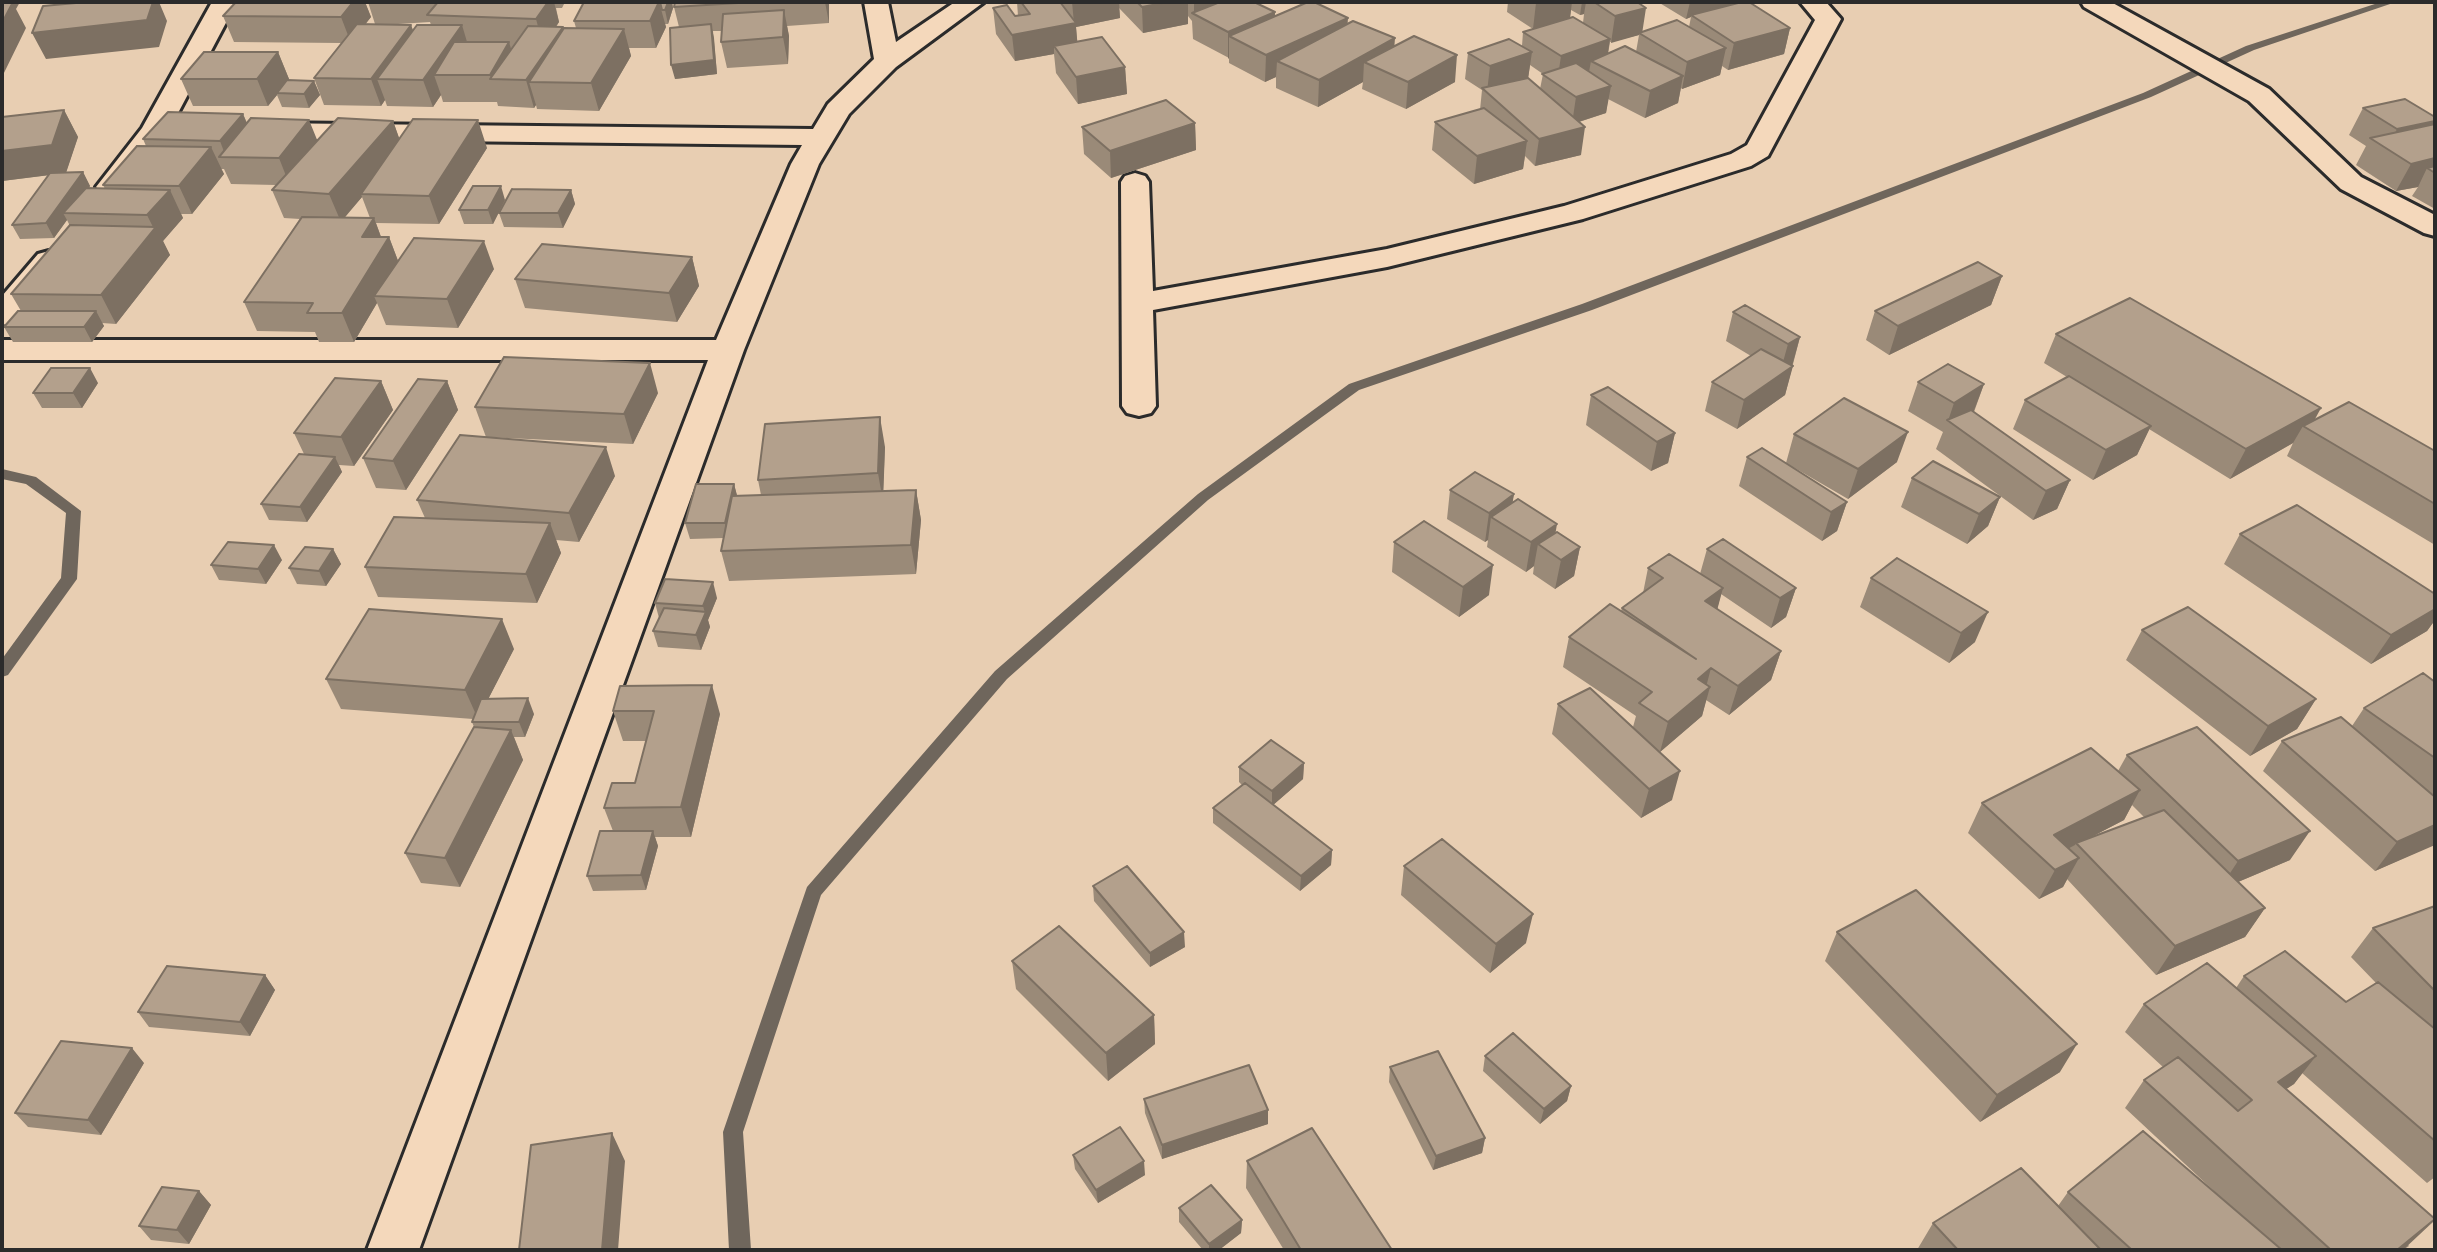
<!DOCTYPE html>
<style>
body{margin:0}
#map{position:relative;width:2437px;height:1252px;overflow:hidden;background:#e8ceb2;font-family:"Patrick Hand",sans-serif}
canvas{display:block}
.frame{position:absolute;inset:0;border:4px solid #2b2b2b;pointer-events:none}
</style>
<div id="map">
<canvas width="2437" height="1252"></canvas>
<div class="frame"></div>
</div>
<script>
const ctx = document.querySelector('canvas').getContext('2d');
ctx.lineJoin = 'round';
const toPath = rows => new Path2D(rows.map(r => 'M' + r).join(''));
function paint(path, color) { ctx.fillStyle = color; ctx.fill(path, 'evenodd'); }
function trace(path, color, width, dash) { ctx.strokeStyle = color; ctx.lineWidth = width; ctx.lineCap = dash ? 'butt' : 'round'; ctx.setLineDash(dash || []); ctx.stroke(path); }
paint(toPath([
 [2381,2,2396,2,2254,50,2151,97,1592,310,1359,390,1208,500,1007,679,821,895,743,1132,751,1250,729,1250,723,1132,807,887,995,671,1198,494,1349,384,1582,304,2143,93,2246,46,2381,2],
 [2,469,36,477,81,511,77,579,8,675,2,677,2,659,61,578,66,513,26,484,2,479,2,469]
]), '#6f665c');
const minor = toPath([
 [212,2,237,2,169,130,121,193,111,196,101,193,96,187,142,128,212,2],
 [864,2,888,2,896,42,955,2,984,2,896,67,849,114,819,164,744,350,419,1250,367,1250,708,360,2,360,2,340,716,340,791,164,802,145,263,139,253,137,249,131,253,125,263,123,813,129,828,104,874,59,864,2],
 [1800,2,1826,2,1841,19,1768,156,1751,166,1583,219,1387,267,1153,310,1156,406,1151,413,1139,416,1127,413,1122,406,1121,182,1125,176,1135,173,1145,176,1149,182,1153,291,1387,249,1564,206,1731,154,1747,145,1815,20,1800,2],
 [2081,2,2111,2,2269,89,2361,177,2435,215,2435,236,2424,233,2341,189,2249,101,2084,7,2081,2],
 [49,251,60,254,64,260,13,323,2,325,2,296,38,254,49,251]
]);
trace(minor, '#2b2b2b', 6);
paint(minor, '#f4d8bb');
paint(toPath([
 [236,2,365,2,371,17,365,24,375,24,368,2,565,2,562,8,556,8,559,22,556,27,563,29,576,28,574,21,584,2,672,2,673,8,668,24,665,24,666,27,656,48,629,48,631,56,599,111,537,109,536,105,534,108,498,106,497,102,443,102,441,95,433,107,387,106,385,100,381,106,324,105,314,78,341,43,234,42,223,16],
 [430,22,431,25,413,30,411,25,398,24],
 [675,2,829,2,829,23,787,26,789,36,788,64,727,68,721,42,722,31,713,31,717,74,675,79,679,27,674,7],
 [1017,2,1254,2,1275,12,1275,16,1348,23,1394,46,1455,82,1406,109,1362,89,1363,82,1318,107,1276,88,1276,77,1265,82,1229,63,1229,58,1193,39,1192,21,1188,16,1188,24,1143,33,1119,8,1120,18,1076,27,1077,41,1125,67,1127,94,1078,104,1056,73,1054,54,1015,61,996,34,993,8,1015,16,1018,16],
 [1508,2,1637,2,1642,32,1689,27,1691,17,1686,19,1658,2,1749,2,1790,28,1784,54,1728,70,1722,66,1720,75,1682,89,1681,88,1678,103,1645,118,1608,99,1606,113,1579,122,1581,155,1535,166,1525,156,1523,169,1474,184,1432,150,1435,122,1480,110,1482,90,1465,79,1468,53,1522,46,1523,32,1533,29,1507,12],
 [1571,10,1580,15,1584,14,1583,23,1570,17],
 [1639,35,1636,52,1608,54,1610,42],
 [1530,65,1543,74,1540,89,1528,78],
 [278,52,289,79,288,80,314,81,320,95,309,108,282,107,277,95,268,106,193,106,181,79],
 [2363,108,2435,117,2435,209,2412,196,2418,187,2396,191,2356,165,2366,146,2349,135],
 [64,110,78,137,66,172,83,172,90,186,89,188,105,189,103,185,146,146,143,139,243,114,247,123,317,141,393,121,399,138,487,148,439,224,376,223,381,237,389,237,398,261,494,269,458,328,386,325,377,303,354,342,319,342,315,332,257,331,244,302,300,219,284,218,272,190,276,185,231,184,224,169,221,169,224,174,192,214,181,214,183,218,163,241,170,255,116,324,102,323,104,326,92,342,13,342,4,327,21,311,11,294,70,226,67,220,54,238,20,239,12,225,49,175,2,181],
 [362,197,370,218,344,217],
 [1195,123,1196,150,1111,178,1084,154,1082,127],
 [571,190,575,204,563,228,504,227,499,213],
 [505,200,493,224,464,224,459,210],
 [692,257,699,286,677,322,525,308,515,279],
 [2002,276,1991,305,1889,355,1866,340,1875,311],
 [1733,312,1800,337,1785,395,1737,429,1705,411,1712,382,1751,356,1726,341],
 [2056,334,2314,420,2435,451,2435,545,2287,456,2293,443,2230,479,2149,429,2137,455,2093,480,2013,429,2025,400,2067,377,2044,363],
 [381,381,393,410,354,466,339,465,342,472,307,522,269,520,261,504,304,454,294,433],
 [447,381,458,410,406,490,376,488,363,458],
 [1918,382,1984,384,1974,412,2070,480,2057,509,2033,520,1936,449,1943,432,1908,411],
 [98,383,82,408,42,408,33,393],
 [658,393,633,444,486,437,475,407],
 [1591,395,1675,433,1668,463,1651,471,1586,425],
 [1794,434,1897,462,1848,499,1793,467,1847,502,1837,531,1822,541,1739,486,1747,457,1786,463],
 [885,447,883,491,916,490,921,520,916,574,729,581,721,551,724,538,690,539,685,523,734,484,737,496,761,495,758,480],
 [615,476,579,542,556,540,561,553,537,603,378,597,365,567,425,518,417,500],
 [1912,478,2000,497,1988,526,1967,544,1901,507],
 [1450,490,1514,494,1512,503,1555,533,1580,547,1574,576,1555,589,1533,574,1534,566,1526,572,1487,547,1488,540,1485,542,1447,519],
 [2240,534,2435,594,2435,620,2427,631,2371,664,2224,564],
 [1394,542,1489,595,1459,617,1392,572],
 [333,549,341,564,326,586,297,584,289,568],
 [1707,549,1796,588,1786,617,1771,628,1721,594,1717,609,1781,651,1771,680,1729,715,1706,700,1702,716,1660,752,1672,800,1641,818,1552,734,1558,704,1633,727,1636,716,1563,667,1569,637,1621,611,1622,608,1643,593,1648,568,1700,574],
 [282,560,266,584,219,580,211,565],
 [1871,578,1975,642,1949,663,1860,607],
 [717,598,708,620,710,627,701,650,658,647,653,631,659,618,655,603],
 [2142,630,2316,699,2297,729,2250,756,2126,660],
 [514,649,488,699,534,714,525,737,514,737,523,760,460,887,421,883,405,853,474,727,472,722,473,719,341,709,326,679],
 [2435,682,2435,844,2375,871,2263,771,2282,741,2352,726,2364,708],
 [620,686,720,714,691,837,655,837,658,846,646,890,593,891,587,876,613,831,604,808,635,783,646,741,623,741,613,711],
 [2127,755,2290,860,2238,882,2265,908,2245,937,2156,975,2067,879,2063,887,2039,899,1968,833,1982,803,2118,771],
 [2132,805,2144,817,2089,838,2124,820],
 [1304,763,1303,779,1273,805,1332,850,1331,865,1300,891,1213,823,1213,808,1242,785,1239,782,1239,767],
 [1404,866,1526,943,1490,973,1401,895],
 [1093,886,1185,947,1150,967,1094,901],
 [2435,906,2435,1177,2427,1183,2302,1073,2294,1084,2286,1089,2409,1246,2403,1250,1917,1250,1933,1223,2058,1206,2068,1192,2230,1206,2125,1108,2144,1080,2163,1067,2125,1032,2144,1004,2236,988,2244,976,2346,1002,2376,983,2351,957,2373,928],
 [1837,932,2060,1072,1980,1122,1825,961],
 [1012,961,1154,1015,1155,1044,1108,1081,1016,989],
 [265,975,275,990,250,1036,149,1027,138,1012],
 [1485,1056,1571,1086,1567,1101,1540,1124,1483,1071],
 [144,1063,101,1135,28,1127,15,1113],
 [1390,1067,1485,1138,1482,1153,1433,1170,1389,1082],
 [1144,1099,1268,1110,1268,1124,1162,1159,1145,1113],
 [1073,1155,1145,1175,1098,1203,1075,1169],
 [1247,1161,1392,1250,1284,1250,1246,1188],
 [199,1191,211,1205,189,1244,151,1240,139,1226],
 [1179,1208,1242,1220,1241,1233,1219,1250,1203,1250,1179,1222]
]), '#9a8a78');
paint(toPath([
 [2,2,20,2,16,9,26,28,2,77],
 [153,2,159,2,167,21,159,47,46,59,32,33],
 [353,2,365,2,371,17,351,43,341,17],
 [548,2,554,2,559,22,543,45,536,19],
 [659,2,666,27,656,48,650,21],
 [668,2,672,2,673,8,668,24,665,10],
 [825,2,829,2,829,23],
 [1072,2,1119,2,1120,18,1076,27,1078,49,1054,46,1054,54,1015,61,1012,35,1074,23],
 [1168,2,1188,2,1188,24,1143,33,1142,7],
 [1194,2,1238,2,1194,14],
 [1540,2,1572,2,1570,18,1533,29,1536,3],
 [1582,2,1586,2,1584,14,1580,15],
 [1690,2,1743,2,1691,15,1691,17,1686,19],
 [1646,8,1642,34,1639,33,1639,35,1611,43,1615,16],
 [784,10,789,36,788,64,783,37],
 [1275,12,1274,39,1229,36,1229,58,1228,59,1228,32],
 [1348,18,1346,45,1277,61,1276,77,1265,82,1266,55],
 [711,24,714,38,717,74,675,79,671,65],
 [411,25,420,51,377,79,385,100,381,106,371,79],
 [462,25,470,52,434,75,441,95,433,107,423,80],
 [563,27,570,54,529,82,536,105,534,108,526,80],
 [1790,28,1784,54,1728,70,1734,43],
 [624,29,631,56,599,111,591,83],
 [1395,38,1393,65,1364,62,1363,82,1318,107,1319,80],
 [1610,39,1606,66,1591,61,1589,72,1557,83,1561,56],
 [509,42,517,69,491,79,490,75],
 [1726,48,1720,75,1682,89,1687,62],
 [278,52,289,79,278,93,277,93,277,95,268,106,257,79],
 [1532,52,1528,79,1487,92,1490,66],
 [1457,55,1455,82,1406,109,1408,82],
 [1125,67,1127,94,1078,104,1076,77],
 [1683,76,1678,103,1645,118,1650,91],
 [314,81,320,95,309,108,304,94],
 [1611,86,1606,113,1572,124,1576,97],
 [64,110,78,137,66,173,2,181,2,151],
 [243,114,254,141,226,157,220,141],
 [309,120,320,147,290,186,279,158],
 [478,120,487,148,439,224,429,196],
 [393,121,403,149,361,194,362,197,341,222,329,194],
 [2435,121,2435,128,2387,149,2397,129],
 [1195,123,1196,150,1111,178,1110,151],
 [1585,127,1581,155,1535,166,1539,139],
 [1527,141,1523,169,1474,184,1477,156],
 [211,147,224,174,192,214,179,186],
 [2435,158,2435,173,2427,168,2418,187,2396,191,2411,164],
 [83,172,90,186,71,213,63,213,67,220,54,238,46,223],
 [501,186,505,200,493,224,488,210],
 [170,190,183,218,163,241,170,255,116,324,101,295,154,229,147,215],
 [571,190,575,204,563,228,558,213],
 [374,218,384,245,389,237,400,266,374,296,377,303,354,342,342,313,362,237],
 [484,241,494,269,458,328,447,299],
 [692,257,699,286,677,322,669,293],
 [2002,276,1991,305,1889,355,1898,326],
 [96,311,104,326,92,342,84,327],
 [1800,337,1792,366,1780,373,1788,344],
 [650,363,658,393,633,444,624,414],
 [1793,366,1785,395,1737,429,1744,400],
 [90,368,98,383,82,408,73,393],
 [381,381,393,410,354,466,341,437],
 [447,381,458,410,406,490,393,461],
 [1984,384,1973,413,1948,421,1954,403],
 [2321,408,2309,430,2303,426,2293,443,2230,479,2246,449],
 [880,417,885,447,883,502,878,473],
 [2151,426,2137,455,2093,480,2106,450],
 [1908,432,1897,462,1848,499,1858,469],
 [1675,433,1668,463,1651,471,1657,442],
 [606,447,615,476,579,542,569,513],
 [335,457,342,472,307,522,300,507],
 [2070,480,2057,509,2033,520,2046,491],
 [734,484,738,499,729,538,725,523],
 [916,490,921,520,916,574,911,545],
 [1514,494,1509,524,1491,517,1488,540,1485,542,1489,513],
 [2000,497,1988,526,1967,544,1979,514],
 [1847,502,1837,531,1822,541,1831,512],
 [550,523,561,553,537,603,526,574],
 [1557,524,1552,554,1538,544,1534,566,1526,572,1531,542],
 [274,545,282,560,266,584,258,569],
 [1580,547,1574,576,1555,589,1561,560],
 [333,549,341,564,326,586,319,571],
 [1493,565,1489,595,1459,617,1463,587],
 [713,582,717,598,708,620,710,627,701,650,696,635,705,613,703,606],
 [1723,588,1715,618,1705,601],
 [1796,588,1786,617,1771,628,1780,598],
 [2435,609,2435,620,2427,631,2371,664,2391,635],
 [1988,612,1975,642,1949,663,1961,633],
 [502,619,514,649,478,719,465,690],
 [1781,651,1771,680,1729,715,1738,686],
 [1711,668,1705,691,1710,687,1702,716,1660,752,1668,722,1698,679],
 [712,685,720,714,691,837,681,807],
 [528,698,534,714,525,737,519,722],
 [2316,699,2297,729,2250,756,2268,726],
 [511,730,523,760,460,887,445,858],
 [1304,763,1303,779,1272,806,1272,791],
 [1680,771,1672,800,1641,818,1649,789],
 [2140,790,2124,820,2078,844,2076,843,2075,845,2045,861,2054,835],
 [2435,825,2435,845,2375,871,2397,842],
 [653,831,658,846,646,890,641,875],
 [2310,831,2290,860,2219,890,2238,861],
 [1332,850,1331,865,1300,891,1301,876],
 [2079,858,2063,887,2039,899,2055,870],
 [2265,908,2245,937,2156,975,2175,946],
 [1533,914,1526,943,1490,973,1496,944],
 [1184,932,1185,947,1150,967,1150,953],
 [265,975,275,990,250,1036,240,1022],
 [1154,1015,1155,1044,1108,1081,1106,1053],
 [2077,1044,2060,1072,1980,1122,1997,1095],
 [132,1048,144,1063,101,1135,88,1120],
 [2316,1056,2294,1084,2256,1109,2278,1082],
 [1571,1086,1567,1101,1540,1124,1544,1109],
 [1268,1110,1268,1124,1162,1159,1162,1145],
 [612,1133,625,1161,618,1250,602,1250],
 [1485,1138,1482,1153,1433,1170,1436,1156],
 [1144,1161,1145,1175,1098,1203,1096,1190],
 [199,1191,211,1205,189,1244,177,1230],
 [1242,1220,1241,1233,1219,1250,1209,1250,1209,1244],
 [2435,1220,2403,1250,2397,1250]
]), '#7d7062');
const building = toPath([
 [13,2,2,23,2,3,13,2],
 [87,2,153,2,147,20,32,33,43,6,87,2],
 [236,2,353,2,341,17,223,16,236,2],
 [438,2,548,2,536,19,427,15,438,2],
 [584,2,659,2,650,21,574,21,584,2],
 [660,2,668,2,665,10,662,10,660,2],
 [675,2,754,2,674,7,675,2],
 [1021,2,1060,2,1076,23,1012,35,993,8,1007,5,1015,16,1030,14,1021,2],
 [1137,2,1168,2,1142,7,1137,2],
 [1220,2,1254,2,1275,12,1228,32,1192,13,1220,2],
 [1308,2,1314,2,1348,18,1266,55,1229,36,1308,2],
 [1594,2,1637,2,1646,8,1615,16,1594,2],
 [1742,2,1749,2,1790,28,1734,43,1691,15,1742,2],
 [784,10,783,37,721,42,723,14,784,10],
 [1573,17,1610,39,1561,56,1523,32,1573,17],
 [1677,20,1726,48,1687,62,1639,33,1677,20],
 [1353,21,1395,38,1319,80,1277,61,1353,21],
 [357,24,411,25,371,79,314,78,357,24],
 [711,24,714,60,671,65,670,28,711,24],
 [417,25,462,25,423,80,377,79,417,25],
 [528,26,563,27,526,80,490,79,528,26],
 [564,28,624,29,591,83,529,82,564,28],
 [1414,36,1457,55,1408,82,1364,62,1414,36],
 [1102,37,1125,67,1076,77,1054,46,1102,37],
 [1509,39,1532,52,1490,66,1468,53,1509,39],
 [454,42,509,42,490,75,434,75,454,42],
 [1625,46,1683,76,1650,91,1591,61,1625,46],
 [204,52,278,52,257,79,181,79,204,52],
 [1576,63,1611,86,1576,97,1542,74,1576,63],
 [1528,78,1585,127,1539,139,1482,88,1528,78],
 [287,80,314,81,304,94,277,93,287,80],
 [2405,99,2435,117,2435,121,2397,129,2363,108,2405,99],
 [1166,100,1195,123,1110,151,1082,127,1166,100],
 [1484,108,1527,141,1477,156,1435,122,1484,108],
 [64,110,52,145,2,151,2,117,64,110],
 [168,112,243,114,220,141,143,139,168,112],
 [251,118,309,120,279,158,219,157,251,118],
 [338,118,393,121,329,194,272,190,338,118],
 [413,119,478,120,429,196,361,194,413,119],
 [2435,124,2435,158,2411,164,2370,138,2435,124],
 [137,146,211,147,179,186,103,185,137,146],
 [2435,166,2435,173,2427,168,2435,166],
 [83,172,46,223,12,225,50,173,83,172],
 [473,186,501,186,488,210,459,210,473,186],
 [86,188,170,190,147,215,63,213,86,188],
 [512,189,571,190,558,213,499,213,512,189],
 [302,217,374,218,362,237,389,237,342,313,307,313,313,303,244,302,302,217],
 [70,225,156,227,101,295,11,294,70,225],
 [414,238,484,241,447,299,374,296,414,238],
 [542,244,692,257,669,293,515,279,542,244],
 [1978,262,2002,276,1898,326,1875,311,1978,262],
 [2130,298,2321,408,2246,449,2056,334,2130,298],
 [1745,305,1800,337,1788,344,1733,312,1745,305],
 [18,311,96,311,84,327,4,327,18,311],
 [1761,349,1793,366,1744,400,1712,382,1761,349],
 [504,357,650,363,624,414,475,407,504,357],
 [1948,364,1984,384,1954,403,1918,382,1948,364],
 [51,368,90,368,73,393,33,393,51,368],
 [2069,376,2151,426,2106,450,2025,400,2069,376],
 [335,378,381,381,341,437,294,433,335,378],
 [418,379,447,381,393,461,363,458,418,379],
 [1608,387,1675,433,1657,442,1591,395,1608,387],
 [1844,398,1908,432,1858,469,1794,434,1844,398],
 [2349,402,2435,451,2435,504,2303,426,2349,402],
 [1971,410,2070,480,2046,491,1947,420,1971,410],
 [880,417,878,473,758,480,765,424,880,417],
 [460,435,606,447,569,513,417,500,460,435],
 [1762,448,1847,502,1831,512,1747,457,1762,448],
 [299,454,335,457,300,507,261,504,299,454],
 [1933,461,2000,497,1979,514,1912,478,1933,461],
 [1475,472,1514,494,1489,513,1450,490,1475,472],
 [696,484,734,484,725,523,685,523,696,484],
 [916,490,911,545,721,551,732,496,916,490],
 [1518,499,1557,524,1531,542,1491,517,1518,499],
 [2297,505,2435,594,2435,609,2391,635,2240,534,2297,505],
 [394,517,550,523,526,574,365,567,394,517],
 [1424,521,1493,565,1463,587,1394,542,1424,521],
 [1557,532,1580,547,1561,560,1538,544,1557,532],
 [1723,539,1796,588,1780,598,1707,549,1723,539],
 [228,542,274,545,258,569,211,565,228,542],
 [305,547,333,549,319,571,289,568,305,547],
 [1669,554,1723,588,1705,601,1781,651,1738,686,1711,668,1698,679,1710,687,1668,722,1639,703,1652,692,1569,637,1610,604,1696,659,1622,608,1663,578,1648,568,1669,554],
 [1897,558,1988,612,1961,633,1871,578,1897,558],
 [665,579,713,582,703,606,655,603,665,579],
 [2188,607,2316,699,2268,726,2142,630,2188,607],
 [664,608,706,612,696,635,653,631,664,608],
 [369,609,502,619,465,690,326,679,369,609],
 [2423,673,2435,682,2435,758,2364,708,2423,673],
 [712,685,681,807,604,808,612,783,635,783,654,711,613,711,620,686,712,685],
 [1590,688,1680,771,1649,789,1558,704,1590,688],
 [528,698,519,722,472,722,481,699,528,698],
 [2341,717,2435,797,2435,825,2397,842,2282,741,2341,717],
 [474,727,511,730,445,858,405,853,474,727],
 [2197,727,2310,831,2238,861,2127,755,2197,727],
 [1271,740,1304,763,1272,791,1239,767,1271,740],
 [2091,748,2140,790,2054,835,2079,858,2055,870,1982,803,2091,748],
 [1245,783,1332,850,1301,876,1213,808,1245,783],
 [2164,810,2265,908,2175,946,2076,843,2164,810],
 [600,831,653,831,641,875,587,876,600,831],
 [1442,839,1533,914,1496,944,1404,866,1442,839],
 [1127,866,1184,932,1150,953,1093,886,1127,866],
 [1916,890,2077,1044,1997,1095,1837,932,1916,890],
 [2435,906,2435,991,2373,928,2435,906],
 [1059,926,1154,1015,1106,1053,1012,961,1059,926],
 [2285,951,2346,1002,2378,982,2435,1029,2435,1141,2244,976,2285,951],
 [2207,963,2316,1056,2278,1082,2435,1219,2397,1250,2331,1250,2144,1080,2178,1057,2238,1111,2252,1100,2144,1004,2207,963],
 [167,966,265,975,240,1022,138,1012,167,966],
 [1513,1033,1571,1086,1544,1109,1485,1056,1513,1033],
 [61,1041,132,1048,88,1120,15,1113,61,1041],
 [1438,1051,1485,1138,1436,1156,1390,1067,1438,1051],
 [1249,1065,1268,1110,1162,1145,1144,1099,1249,1065],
 [1120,1127,1144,1161,1096,1190,1073,1155,1120,1127],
 [1312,1128,1392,1250,1301,1250,1247,1161,1312,1128],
 [2143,1131,2282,1250,2132,1250,2068,1192,2143,1131],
 [612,1133,602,1250,519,1250,531,1145,612,1133],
 [2021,1168,2101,1250,1958,1250,1933,1223,2021,1168],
 [1211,1185,1242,1220,1209,1244,1179,1208,1211,1185],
 [162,1187,199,1191,177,1230,139,1226,162,1187]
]);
paint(building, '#b3a08c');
trace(building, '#7d7062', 2);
</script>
